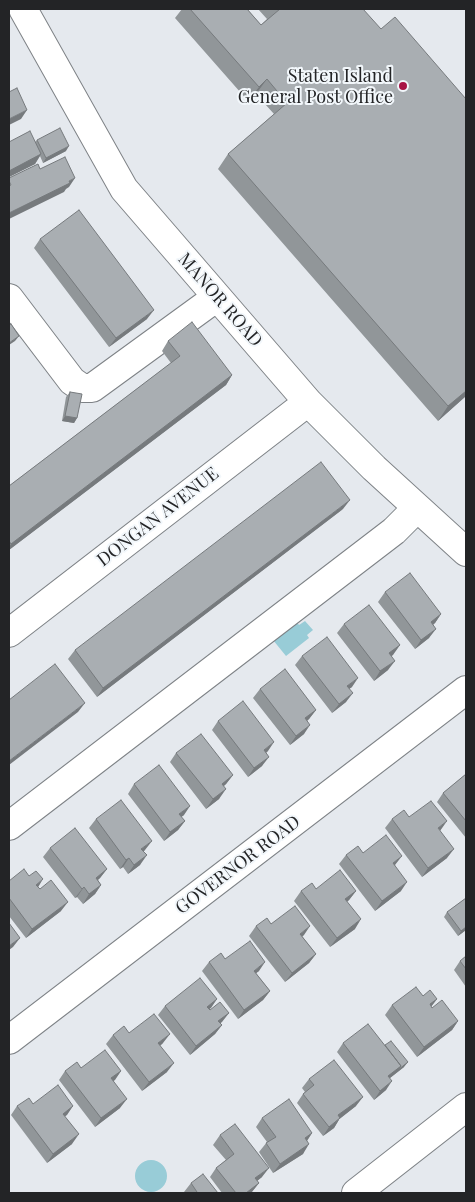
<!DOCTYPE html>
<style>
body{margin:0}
#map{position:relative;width:475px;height:1202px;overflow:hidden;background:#e5e9ee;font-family:"Playfair Display",serif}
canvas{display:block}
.frame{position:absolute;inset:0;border:10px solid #232426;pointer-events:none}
</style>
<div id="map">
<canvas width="475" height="1202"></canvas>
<div class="frame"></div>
</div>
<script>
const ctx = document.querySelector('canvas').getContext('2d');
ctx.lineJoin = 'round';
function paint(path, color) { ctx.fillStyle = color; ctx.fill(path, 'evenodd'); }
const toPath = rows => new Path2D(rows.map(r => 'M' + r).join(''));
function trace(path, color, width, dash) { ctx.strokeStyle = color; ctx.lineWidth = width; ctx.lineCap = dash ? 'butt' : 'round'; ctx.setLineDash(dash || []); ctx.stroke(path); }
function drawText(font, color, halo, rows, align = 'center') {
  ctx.font = font + ' "Playfair Display",serif'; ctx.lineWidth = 4; ctx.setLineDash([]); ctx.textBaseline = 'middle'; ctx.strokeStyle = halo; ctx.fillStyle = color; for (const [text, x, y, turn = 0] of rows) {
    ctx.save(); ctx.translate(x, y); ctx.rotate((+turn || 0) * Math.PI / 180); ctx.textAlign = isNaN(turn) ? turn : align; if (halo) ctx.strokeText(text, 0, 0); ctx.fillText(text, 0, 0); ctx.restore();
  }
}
paint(toPath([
 [296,621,299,625,305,621,313,630,307,635,309,638,286,656,273,640],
 '135 1176a16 16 0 1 1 32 0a16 16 0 1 1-32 0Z'
]), '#98ccd7');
const minor = toPath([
 [23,9,124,189,308,402,374,468,466,552],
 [9,298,72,381,82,388,92,388,217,297],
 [9,633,308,402],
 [9,826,394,531,417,508],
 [9,1040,466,690],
 [356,1193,466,1107]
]);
trace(minor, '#7e8286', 30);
trace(minor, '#fff', 28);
paint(toPath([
 [182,9,249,9,248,10,261,25,267,19,258,9,363,9,466,396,438,421,218,169,228,154,274,114,256,94,248,101,175,18],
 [37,140,66,151,43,163,40,156,35,164,9,177,9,142,35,142],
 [40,239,147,319,109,347,34,248],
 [168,341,232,375,226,385,9,550,9,486,171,363,162,351],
 [70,392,77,418,74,423,62,421,66,397],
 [343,509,97,697,68,659,75,650],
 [385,592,441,614,435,623,433,625,429,638,415,649,378,602],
 [344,624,400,645,391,656,388,670,374,681,337,633],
 [302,656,352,687,350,688,346,702,332,713,295,665],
 [260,689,316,710,309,719,307,721,304,734,290,745,253,698],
 [218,721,268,751,266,753,262,766,248,777,212,730],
 [176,753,233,775,226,784,224,786,219,799,206,809,170,762],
 [466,774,466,838,437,802,443,793],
 [134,784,184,815,181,817,185,821,178,830,164,841,128,794],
 [409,817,440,831,447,858,422,877,385,828,392,819],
 [96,819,145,850,144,851,140,865,128,874,123,867,120,869,89,828],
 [50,848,107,869,100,878,98,880,101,885,95,894,83,904,77,897,75,898,43,857],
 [363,853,395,865,401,891,375,911,339,864,346,855],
 [9,881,38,887,61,911,26,938,9,916],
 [316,889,356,891,349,900,347,902,355,929,330,947,294,901,301,891],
 [466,898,466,930,458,936,444,917,447,912],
 [271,924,304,935,302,936,316,954,309,963,285,982,249,936,256,926],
 [466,956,466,987,454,970,460,961],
 [225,959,259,971,256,973,270,991,263,1000,238,1019,202,971,209,962],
 [423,996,437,999,431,1007,432,1008,458,1021,452,1030,417,1057,385,1015,392,1005],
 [217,999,209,1009,210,1010,229,1013,220,1023,222,1025,215,1034,190,1055,158,1015,165,1006],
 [129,1033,163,1043,160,1046,167,1072,142,1091,106,1044,113,1035],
 [343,1043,385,1045,404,1067,390,1078,386,1090,374,1100,337,1052],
 [81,1068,121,1071,113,1081,120,1108,95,1127,59,1080,65,1071],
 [309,1079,356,1106,340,1118,334,1128,323,1136,297,1103,303,1094,305,1092,302,1088],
 [33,1104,73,1106,65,1116,72,1144,47,1163,11,1115,17,1106],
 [262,1118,312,1133,307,1141,303,1154,273,1173,259,1152,267,1142,256,1127],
 [220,1135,262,1177,257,1181,259,1183,251,1193,222,1193,210,1177,216,1168,226,1160,213,1145],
 [191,1183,218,1193,185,1193,184,1192]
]), '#919699');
paint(toPath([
 [267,79,256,94,248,101,259,87],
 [27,110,21,119,9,125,9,119],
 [69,146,66,151,43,163,46,158],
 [41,154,35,164,9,177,9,171],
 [75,178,69,187,66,189,64,192,9,219,9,213],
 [154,310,147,319,109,347,116,338],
 [19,336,15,341,9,345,9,343],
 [232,375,226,385,9,550,9,547,11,544],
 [466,391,466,396,438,421,448,406],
 [65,416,77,418,74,423,62,421],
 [350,500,343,509,97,697,103,688],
 [441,614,435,623,424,631,431,622],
 [436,629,429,638,415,649,421,640],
 [400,645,393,655,383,663,389,653],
 [395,661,388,670,374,681,380,671],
 [358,678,352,687,341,695,347,686],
 [353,693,346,702,332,713,339,704],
 [85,703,78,712,9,765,9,761],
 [316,710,309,719,299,727,305,718],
 [310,725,304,734,290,745,296,736],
 [274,742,268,751,257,759,264,750],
 [269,757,262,766,248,777,254,768],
 [233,775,226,784,215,793,222,784],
 [226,789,219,799,206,809,213,799],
 [190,806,184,815,173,823,179,814],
 [185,821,178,830,164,841,170,832],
 [447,821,440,831,438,828],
 [152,841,145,850,135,858,141,849],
 [454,849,447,858,422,877,428,868],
 [147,855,140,865,128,874,134,865],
 [402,856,395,865,386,872,393,863],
 [129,858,123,867,120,869,126,860],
 [107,869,100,878,89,887,96,878],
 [43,879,37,889,36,885],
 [407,882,401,891,375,911,382,901],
 [101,885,95,894,83,904,89,894],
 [84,887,77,897,75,898,82,889],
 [356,891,349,900,339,908,345,899],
 [68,902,61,911,26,938,32,929],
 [361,919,355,929,330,947,337,938],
 [310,926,304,935,294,943,300,934],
 [466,927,466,930,458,936,461,931],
 [20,938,13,947,9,950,9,946],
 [316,954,309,963,285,982,292,973],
 [265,962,259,971,247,980,254,971],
 [270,991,263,1000,238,1019,244,1010],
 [217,999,211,1008,200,1016,207,1007],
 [437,999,430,1008,430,1004],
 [229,1013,222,1022,212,1030,218,1021],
 [458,1021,452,1030,417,1057,424,1047],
 [222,1025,215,1034,190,1055,196,1046],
 [170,1034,163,1043,152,1052,158,1043],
 [408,1062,404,1067,381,1085,388,1076,401,1066],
 [174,1063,167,1072,142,1091,149,1082],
 [121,1071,115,1080,104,1088,111,1078],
 [392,1081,386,1090,374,1100,380,1091],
 [363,1097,356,1106,332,1125,338,1115],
 [127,1099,120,1108,95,1127,101,1118],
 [73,1106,67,1115,56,1123,63,1114],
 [340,1118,334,1128,323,1136,329,1127],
 [312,1133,306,1142,305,1138],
 [79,1134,72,1144,47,1163,53,1154],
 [309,1144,303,1154,273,1173,280,1164],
 [269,1168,262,1177,248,1188,255,1178],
 [259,1183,251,1193,246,1193]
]), '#767a7d');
const building = toPath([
 [190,9,247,9,261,25,280,9,363,9,381,29,395,17,466,99,466,391,448,406,228,154,287,103,267,79,259,87,190,9],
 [17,88,27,110,9,119,9,92,17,88],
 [60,128,69,146,46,158,37,140,60,128],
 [30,131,41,154,9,171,9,142,30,131],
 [65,157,75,178,69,181,70,183,9,213,9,186,11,185,9,181,9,178,38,164,40,169,65,157],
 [79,210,154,310,116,338,40,239,79,210],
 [192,322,232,375,11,544,9,541,9,486,180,356,168,341,192,322],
 [11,324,19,336,9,343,9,325,11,324],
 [70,392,82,394,77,418,65,416,70,392],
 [321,462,350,500,103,688,75,650,321,462],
 [410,573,441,614,431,622,436,629,421,640,385,592,410,573],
 [369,605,400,645,389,653,395,661,380,671,344,624,369,605],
 [327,637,358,678,347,686,353,693,339,704,302,656,327,637],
 [55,664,85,703,9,761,9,700,55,664],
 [285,669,316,710,305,718,310,725,296,736,260,689,285,669],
 [243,701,274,742,264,750,269,757,254,768,218,721,243,701],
 [201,734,233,775,222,784,226,789,213,799,176,753,201,734],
 [159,765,190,806,179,814,185,821,170,832,134,784,159,765],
 [466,774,466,821,443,793,466,774],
 [121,800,152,841,141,849,147,855,134,865,129,858,126,860,96,819,121,800],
 [431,801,447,821,438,828,454,849,428,868,392,819,404,810,409,817,431,801],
 [75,828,107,869,96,878,101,885,89,894,84,887,82,889,50,848,75,828],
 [386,835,402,856,393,863,407,882,382,901,346,855,358,846,363,853,386,835],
 [24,869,29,876,36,871,43,879,36,885,40,889,51,880,68,902,32,929,9,898,9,881,24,869],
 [340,870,356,891,345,899,361,919,337,938,301,891,312,883,316,889,340,870],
 [466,898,466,927,461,931,447,912,466,898],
 [295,906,310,926,300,934,316,954,292,973,256,926,267,918,271,924,295,906],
 [9,923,20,938,9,946,9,923],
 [250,941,265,962,254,971,270,991,244,1010,209,962,221,953,225,959,250,941],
 [466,956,466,969,460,961,466,956],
 [200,978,217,999,207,1007,210,1010,220,1002,229,1013,218,1021,222,1025,196,1046,165,1006,200,978],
 [416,987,423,996,430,990,437,999,430,1004,432,1008,442,1000,458,1021,424,1047,392,1005,416,987],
 [154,1014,170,1034,158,1043,174,1063,149,1082,113,1035,124,1026,129,1033,154,1014],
 [368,1024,401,1066,388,1076,392,1081,380,1091,343,1043,368,1024],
 [391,1041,408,1062,398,1070,401,1066,385,1045,391,1041],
 [105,1050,121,1071,111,1078,127,1099,101,1118,65,1071,77,1062,81,1068,105,1050],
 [334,1060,363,1097,338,1115,340,1118,329,1127,303,1094,314,1085,309,1079,334,1060],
 [58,1085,73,1106,63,1114,79,1134,53,1154,17,1106,29,1098,33,1104,58,1085],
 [289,1099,312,1133,305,1138,309,1144,280,1164,266,1143,276,1137,262,1118,289,1099],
 [235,1124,269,1168,255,1178,259,1183,246,1193,236,1193,216,1168,234,1154,220,1135,235,1124],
 [203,1174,218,1193,195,1193,197,1192,191,1183,203,1174]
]);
paint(building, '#a9aeb2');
trace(building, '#767a7d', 1);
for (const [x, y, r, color] of [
 [403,86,5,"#a81345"]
]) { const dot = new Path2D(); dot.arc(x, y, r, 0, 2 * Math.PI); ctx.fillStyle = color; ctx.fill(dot); trace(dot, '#f2f7fb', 2); }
drawText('18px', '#232426', '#f2f7fb', [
 ["Staten Island",393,76],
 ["General Post Office",393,97]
], 'right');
drawText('18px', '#232426', '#f2f7fb', [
 ["MANOR ROAD",220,300,49],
 ["DONGAN AVENUE",158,517,-38],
 ["GOVERNOR ROAD",238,865,-37]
]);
</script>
